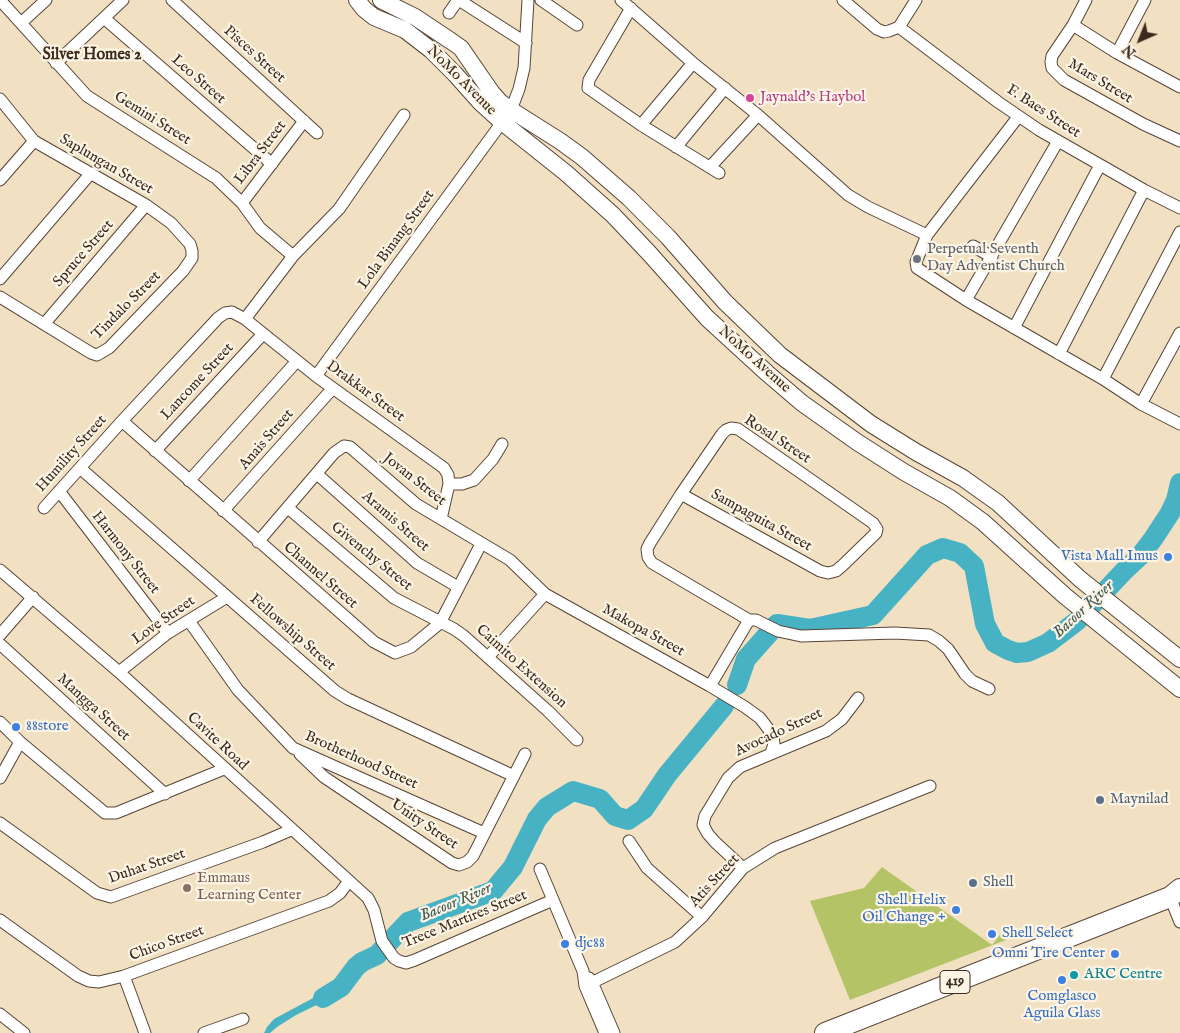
<!DOCTYPE html>
<style>
body{margin:0}
#map{position:relative;width:1180px;height:1033px;overflow:hidden;background:#f1e1c2;font-family:"IM FELL English",serif}
canvas{display:block}
.north{position:absolute;left:1115px;top:15px;width:50px;height:50px;-webkit-text-stroke:4px #fcf5e5;paint-order:stroke;rotate:224deg;font-size:14px;font-weight:700;line-height:20px;text-align:center;color:#3b2a1e}
.north::after{content:'';display:block;margin:auto;width:18px;height:22px;background:#3b2a1e;clip-path:polygon(50% 0,100% 100%,50% 72%,0 100%)}
</style>
<div id="map">
<canvas width="1180" height="1033"></canvas>
<div class="north">N</div>
</div>
<script>
const ctx = document.querySelector('canvas').getContext('2d');
ctx.lineJoin = 'round';
function paint(path, color) { ctx.fillStyle = color; ctx.fill(path, 'evenodd'); }
const toPath = rows => new Path2D(rows.map(r => 'M' + r).join(''));
function trace(path, color, width, dash) { ctx.strokeStyle = color; ctx.lineWidth = width; ctx.lineCap = dash ? 'butt' : 'round'; ctx.setLineDash(dash || []); ctx.stroke(path); }
function drawText(font, color, halo, rows, align = 'center') {
  ctx.font = font + ' "IM FELL English",serif'; ctx.lineWidth = 4.5; ctx.setLineDash([]); ctx.textBaseline = 'middle'; ctx.strokeStyle = halo; ctx.fillStyle = color; for (const [text, x, y, turn = 0] of rows) {
    ctx.save(); ctx.translate(x, y); ctx.rotate((+turn || 0) * Math.PI / 180); ctx.textAlign = isNaN(turn) ? turn : align; if (halo) ctx.strokeText(text, 0, 0); ctx.fillText(text, 0, 0); ctx.restore();
  }
}
paint(toPath([
 [882,867,992,945,1003,931,1006,940,850,1000,810,901,864,888]
]), '#b4c365');
paint(toPath([
 [343,982,347,988,337,995,296,1015,277,1027,270,1033,264,1033,267,1027,274,1019]
]), '#48b2c5');
trace(toPath([
 [737,685,746,659,777,624,810,629,873,615,927,555,943,548,960,553,974,566,985,624,995,643,1008,650,1017,653,1028,652,1048,643,1077,621,1124,571,1140,556,1153,539,1170,513,1176,500,1180,483],
 [323,998,341,987,356,967,362,962,377,955,408,922,493,891,513,867,537,819,547,807,573,791,600,799,615,816,628,820,644,809,667,775,724,706]
]), '#48b2c5', 20);
const street = toPath([
 [0,0,87,96,216,178,242,203,260,228,293,256],
 [172,0,317,133],
 [459,0,526,43],
 [541,0,577,25],
 [621,0,693,63,758,115,848,195,868,207,927,235],
 [843,0,877,29,884,32,889,31,899,27],
 [1086,0,1073,25,1052,56,1051,62,1052,68,1064,80,1143,124,1180,141],
 [631,8,589,80,588,88,641,125,719,173],
 [449,13,458,0],
 [104,18,272,164],
 [21,23,46,0],
 [1073,25,1117,53,1180,87],
 [899,27,998,102,1039,130,1144,190,1180,208],
 [899,27,916,0],
 [1117,53,1145,0],
 [56,63,123,0],
 [0,99,34,141,146,205,171,223,190,244,192,251,192,258,183,271,109,348,97,355,91,353,0,297],
 [1018,117,927,235,916,262,917,268,966,300,1103,379,1141,404,1180,333],
 [641,125,693,63],
 [676,147,725,88],
 [710,167,758,115],
 [0,180,34,141],
 [242,203,304,121],
 [973,246,992,257],
 [0,279,91,173],
 [966,300,1058,141],
 [245,319,293,256,339,209,404,115],
 [45,323,146,205],
 [1014,328,1100,165],
 [1059,354,1144,190],
 [316,376,511,110,519,89,524,68,528,0],
 [1103,379,1180,232],
 [1141,404,1180,424],
 [122,421,374,642,395,653,411,647,440,623,481,544],
 [155,451,263,334],
 [80,468,335,691,348,699,514,776],
 [317,474,417,563,458,587],
 [189,481,297,361],
 [449,484,462,484,474,480,493,459,502,444],
 [59,491,168,633],
 [681,494,820,571,828,573,836,571,843,565,876,533,877,529,873,523,738,429,731,428,726,430,722,434,681,494,650,543,647,549,648,557,652,563,749,620,756,620,778,631,801,636,895,633,929,635,939,641,948,649,965,674,972,681,989,689],
 [44,508,122,421,218,318,225,313,232,312,245,319,316,376,444,468,448,475,449,484,441,519],
 [288,508,394,598,454,629,464,636,548,711,577,740],
 [223,511,333,388],
 [258,542,334,453,344,446,350,447,416,504,510,560,545,594,710,686,745,707,760,718,773,735,774,744,771,753],
 [0,570,119,672,368,898,374,910,382,941,394,958,399,961,406,963,415,960,553,900],
 [189,621,238,690,293,748,484,833],
 [0,635,33,597],
 [0,644,165,794],
 [488,657,545,594],
 [119,672,168,633,227,597],
 [710,686,749,620],
 [0,722,20,742,105,813,116,813,224,769],
 [300,754,324,777,452,863,459,865,467,862,473,856,525,754],
 [0,778,20,742],
 [0,823,97,893,111,897,263,842,291,830],
 [629,841,647,868,702,917],
 [743,868,715,842,708,834,703,825,705,816,728,778,740,767,826,731,842,719,858,698],
 [540,869,583,971,585,986,605,1033],
 [1170,897,1180,922],
 [0,920,78,976,89,981,99,982,124,976,329,901,340,893,349,881],
 [124,976,145,1033],
 [589,978,592,982,614,1033],
 [585,986,675,942,702,917,743,868,775,848,930,786],
 [0,1014,24,1033],
 [204,1033,243,1019]
]);
const secondary = toPath([
 [357,0,364,9,374,17,405,30,431,50,455,74,480,102,502,122,566,173,613,215,649,253,707,318,767,373,802,403,857,442,904,472,950,498,983,522,1065,596,1180,689],
 [381,0,415,17,451,41,461,48,492,93,500,102,511,110,560,141,582,157,629,198,668,237,725,302,780,355,871,424,916,452,963,478,998,503,1080,579,1180,659]
]);
const highway = toPath([
 [825,1033,1170,897,1180,889]
]);
trace(street, '#564537', 13);
trace(secondary, '#564537', 18);
trace(highway, '#564537', 22);
trace(street, '#fff', 11);
trace(secondary, '#fff', 16);
trace(highway, '#fff', 20);
for (const [x, y, r, color] of [
 [750,98,5,"#d1479c"],
 [917,259,5,"#6b7280"],
 [1168,557,5,"#3f7fe0"],
 [16,727,5,"#3f7fe0"],
 [1100,800,5,"#5c6f8a"],
 [973,883,5,"#5c6f8a"],
 [187,888,5,"#8d6e63"],
 [956,910,5,"#3f7fe0"],
 [992,934,5,"#3f7fe0"],
 [565,944,5,"#3f7fe0"],
 [1115,954,5,"#3f7fe0"],
 [1074,975,5,"#0f9aa8"],
 [1062,980,5,"#3f7fe0"]
]) { const dot = new Path2D(); dot.arc(x, y, r, 0, 2 * Math.PI); ctx.fillStyle = color; ctx.fill(dot); trace(dot, '#fcf5e5', 2); }
for (const [x, y, w] of [
 [955,982,30]
]) { const box = new Path2D(); box.roundRect(x - w / 2, y - 11.5, w, 23, 4); ctx.fillStyle = '#fcf5e5'; ctx.fill(box); trace(box, '#3b2a1e', 1); }
drawText('bold 14px', '#3b2a1e', null, [
 ["419",955,982]
]);
drawText('15px', '#3b2a1e', '#fcf5e5', [
 ["Pisces Street",254,55,42],
 ["Leo Street",198,80,41],
 ["NoMo Avenue",461,81,45],
 ["Mars Street",1100,82,31],
 ["F. Baes Street",1043,112,33],
 ["Gemini Street",152,119,32],
 ["Libra Street",261,153,-53],
 ["Saplungan Street",106,165,30],
 ["Lola Binang Street",397,240,-54],
 ["Spruce Street",84,254,-49],
 ["Tindalo Street",127,306,-45],
 ["NoMo Avenue",754,360,42],
 ["Lancome Street",198,382,-47],
 ["Drakkar Street",365,392,36],
 ["Anais Street",267,440,-49],
 ["Rosal Street",777,440,33],
 ["Humility Street",72,454,-48],
 ["Jovan Street",414,480,38],
 ["Sampaguita Street",761,521,29],
 ["Aramis Street",395,522,41],
 ["Harmony Street",125,553,52],
 ["Givenchy Street",371,557,39],
 ["Channel Street",320,576,41],
 ["Love Street",164,621,-35],
 ["Makopa Street",643,631,29],
 ["Fellowship Street",292,633,41],
 ["Caimito Extension",521,667,42],
 ["Mangga Street",93,708,42],
 ["Avocado Street",779,733,-25],
 ["Cavite Road",217,742,43],
 ["Brotherhood Street",361,761,24],
 ["Unity Street",424,825,34],
 ["Duhat Street",147,867,-19],
 ["Atis Street",715,881,-47],
 ["Trece Martires Street",465,920,-22],
 ["Chico Street",167,944,-20]
]);
drawText('15px', '#b23c85', '#fcf5e5', [
 ["Jaynald's Haybol",760,98]
], 'left');
drawText('15px', '#5b616d', '#fcf5e5', [
 ["Perpetual Seventh",927,250],
 ["Day Adventist Church",927,267]
], 'left');
drawText('15px', '#366cbe', '#fcf5e5', [
 ["Vista Mall Imus",1158,557],
 ["88store",26,727,"left"],
 ["Shell Helix",946,901],
 ["Oil Change +",946,918],
 ["Shell Select",1002,934,"left"],
 ["djc88",575,944,"left"],
 ["Omni Tire Center",1105,954],
 ["Comglasco",1062,997,"center"],
 ["Aguila Glass",1062,1014,"center"]
], 'right');
drawText('15px', '#4e5e75', '#fcf5e5', [
 ["Maynilad",1110,800],
 ["Shell",983,883]
], 'left');
drawText('15px', '#785e54', '#fcf5e5', [
 ["Emmaus",197,879],
 ["Learning Center",197,896]
], 'left');
drawText('15px', '#0d838f', '#fcf5e5', [
 ["ARC Centre",1084,975]
], 'left');
drawText('bold 16px', '#3b2a1e', '#fcf5e5', [
 ["Silver Homes 2",92,56]
]);
drawText('italic 16px', '#405a58', '#fcf5e5', [
 ["Bacoor River",1084,610,-43],
 ["Bacoor River",456,903,-23]
]);
</script>
